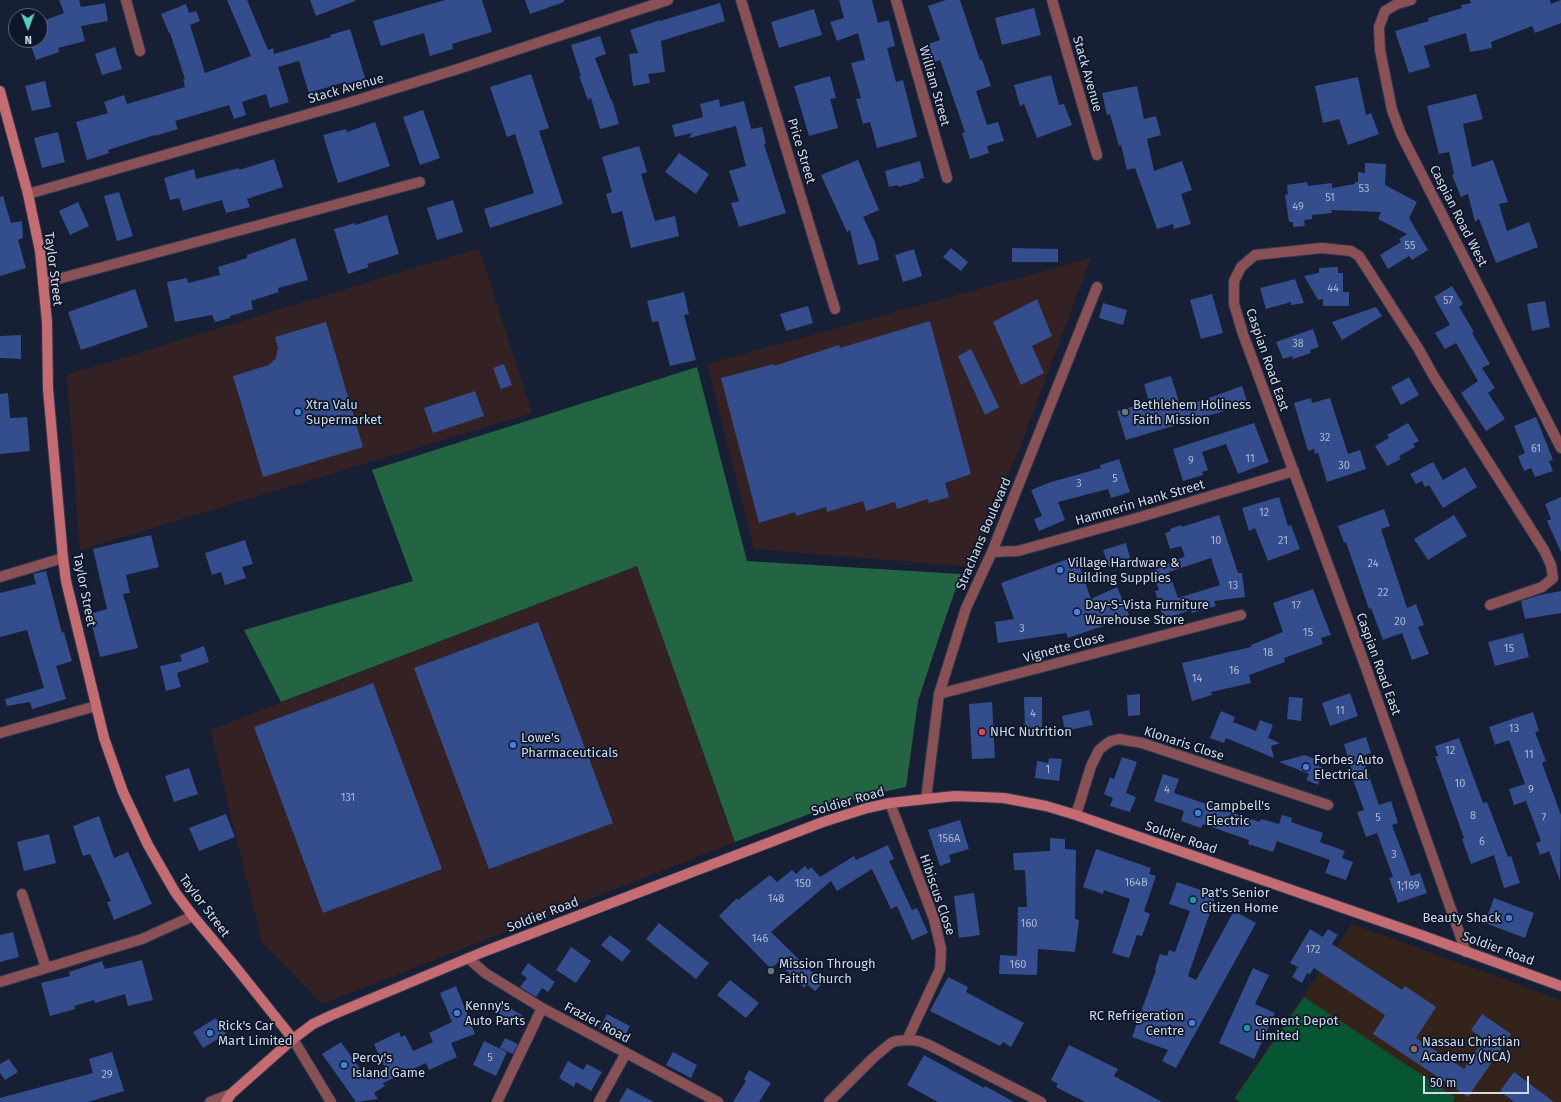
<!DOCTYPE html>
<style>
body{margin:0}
#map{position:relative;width:1561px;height:1102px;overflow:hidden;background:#161f34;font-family:"Fira Sans",sans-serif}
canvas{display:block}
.north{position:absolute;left:8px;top:8px;width:40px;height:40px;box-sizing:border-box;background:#0e162a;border:1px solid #5c6476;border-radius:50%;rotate:179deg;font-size:11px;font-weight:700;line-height:16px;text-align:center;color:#d2d9e7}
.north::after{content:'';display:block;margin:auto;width:14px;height:18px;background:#5acebd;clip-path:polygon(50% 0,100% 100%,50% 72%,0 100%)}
.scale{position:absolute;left:1423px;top:1076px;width:106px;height:18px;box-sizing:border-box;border:2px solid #d2d9e7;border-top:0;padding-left:5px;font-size:12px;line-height:14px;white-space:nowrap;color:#d2d9e7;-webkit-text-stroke:3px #0e162a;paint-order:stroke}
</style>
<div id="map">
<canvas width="1561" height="1102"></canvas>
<div class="north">N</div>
<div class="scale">50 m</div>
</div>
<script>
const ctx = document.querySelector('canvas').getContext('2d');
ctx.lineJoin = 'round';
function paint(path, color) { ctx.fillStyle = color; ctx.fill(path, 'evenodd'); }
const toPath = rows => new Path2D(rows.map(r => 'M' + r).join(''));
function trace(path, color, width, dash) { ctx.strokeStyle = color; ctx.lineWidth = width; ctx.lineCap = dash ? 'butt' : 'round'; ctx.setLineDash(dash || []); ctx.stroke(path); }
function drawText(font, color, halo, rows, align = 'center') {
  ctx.font = font + ' "Fira Sans",sans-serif'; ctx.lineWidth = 3.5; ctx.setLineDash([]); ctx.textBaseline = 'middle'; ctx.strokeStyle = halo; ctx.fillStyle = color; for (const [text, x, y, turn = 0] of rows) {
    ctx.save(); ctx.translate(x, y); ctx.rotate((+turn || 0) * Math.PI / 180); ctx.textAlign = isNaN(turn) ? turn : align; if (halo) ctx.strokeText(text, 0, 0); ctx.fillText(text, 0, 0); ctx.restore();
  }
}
paint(toPath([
 [479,248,532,413,80,550,67,375],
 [1091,258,1025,434,972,567,754,549,707,364],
 [637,566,735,842,322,1004,262,942,210,730]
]), '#342123');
paint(toPath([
 [1352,924,1561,1000,1561,1102,1239,1102,1234,1098]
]), '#33231a');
paint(toPath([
 [1304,997,1455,1097,1453,1102,1240,1102,1235,1098]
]), '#065633');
paint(toPath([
 [697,367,747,561,961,574,942,628,918,701,906,787,873,794,828,807,735,842,637,566,281,702,244,630,413,581,372,470]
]), '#236543');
paint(toPath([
 [59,0,79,0,81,7,105,3,108,21,81,26,85,41,58,48,59,52,36,60,29,40,40,40,40,22,64,13],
 [227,0,247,0,268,50,273,48,274,54,331,37,330,35,350,29,366,81,346,87,345,82,309,93,299,61,278,67,289,102,270,108,266,94,242,102,246,115,234,119,229,105,175,121,178,129,155,136,155,135,108,150,109,153,87,160,76,122,108,113,104,102,124,95,127,104,185,87,183,79,185,79,170,33,169,33,161,14,186,4,189,13,196,11,200,21,190,25,205,73,251,56],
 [310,0,355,0,355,1,316,16],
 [445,0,482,0,492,32,452,44,453,49,430,56,424,33,381,46,373,21],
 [525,0,564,0,564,2,530,14],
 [839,0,872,0,878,23,889,20,895,46,887,48,896,82,903,80,917,137,877,148,870,122,863,124,856,99,861,98,851,63,865,60,858,33,837,41,830,22,844,18],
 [946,0,960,0,980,60,982,59,991,86,976,91,987,125,998,122,1004,141,987,146,989,153,970,159,962,133,965,132,940,60,931,63,925,45,940,40,928,6],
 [1470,0,1550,0,1551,4,1561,0,1561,23,1535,33,1532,26,1491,42,1492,48,1470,52,1466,33,1424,46,1430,67,1409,73,1395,31,1429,21,1428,18,1462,8,1461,5,1471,3],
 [720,3,725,21,661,41,665,72,648,74,650,83,633,86,629,54,638,53,630,30,660,20,660,21],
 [1034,8,1041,35,1002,45,995,18],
 [814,9,822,35,779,48,771,22],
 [600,36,606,54,595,58,611,100,612,100,619,124,600,129,591,98,588,100,579,76,581,76,571,45],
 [115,47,122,69,102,75,95,54],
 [531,74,549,128,539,131,563,204,490,228,484,209,534,193,515,134,507,137,490,87],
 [1051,75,1059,105,1064,104,1072,125,1037,138,1024,104,1020,106,1014,85],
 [830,76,836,98,830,99,838,128,809,136,794,86],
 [1358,77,1366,115,1371,113,1379,134,1348,145,1339,119,1323,123,1315,86],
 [45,81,51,107,32,111,25,86],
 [1137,86,1144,119,1156,116,1161,135,1147,139,1154,171,1182,161,1192,190,1181,194,1191,224,1174,229,1173,224,1157,229,1135,168,1127,170,1121,145,1119,146,1110,114,1107,115,1102,93],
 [1476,94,1483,119,1463,124,1472,167,1493,160,1508,202,1499,204,1507,231,1529,222,1538,247,1496,263,1479,219,1475,222,1468,194,1461,197,1452,175,1454,174,1449,152,1439,154,1427,106],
 [719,99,720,107,744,101,751,129,762,127,766,143,764,144,786,213,739,227,731,203,739,201,729,171,746,166,736,126,689,138,692,133,675,137,672,125,703,117,700,104],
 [423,110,440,158,420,165,403,117],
 [375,122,390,166,338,183,323,135,346,129,347,132],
 [58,132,65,162,42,168,34,138],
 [639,146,647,172,641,174,655,221,675,216,679,236,631,248,622,211,612,214,606,194,612,192,602,157],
 [679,153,709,174,696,194,665,172],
 [274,159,283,187,247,199,250,207,226,213,222,200,183,211,179,198,170,200,164,178,194,169,196,179,239,168,239,170],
 [858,160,879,210,863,217,875,242,879,260,858,265,850,230,847,232,821,175],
 [920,161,924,178,919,179,920,181,898,187,898,185,889,187,885,171],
 [1365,163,1386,164,1385,185,1417,202,1409,218,1428,250,1412,260,1409,256,1388,269,1380,255,1401,242,1399,239,1407,234,1378,219,1381,212,1331,210,1332,213,1312,215,1312,219,1304,220,1305,226,1293,227,1293,222,1289,222,1285,195,1288,194,1287,185,1307,182,1308,186,1332,183,1332,188,1355,184,1355,182,1358,182,1358,172,1365,173],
 [119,192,133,236,117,241,104,196],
 [3,196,11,223,22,221,23,238,18,240,26,268,0,276,0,197],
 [453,200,463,232,437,240,427,208],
 [78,202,89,226,70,235,59,211],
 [387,215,399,254,367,264,369,267,348,274,334,229,355,223,355,225],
 [295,238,308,280,278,288,279,292,251,301,253,309,230,316,230,318,215,322,212,315,175,322,167,282,187,278,188,283,220,275,218,267,247,258,247,255],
 [951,248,968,262,961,271,943,257],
 [1012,248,1058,249,1058,262,1012,262],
 [914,249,922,276,903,282,895,255],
 [1338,267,1338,273,1343,273,1343,292,1349,292,1349,306,1323,306,1323,299,1318,300,1304,276,1319,273,1319,268],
 [1295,279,1304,303,1291,305,1291,302,1266,309,1260,288],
 [1452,286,1463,304,1459,307,1474,332,1472,333,1490,364,1482,368,1495,388,1488,393,1505,419,1486,431,1461,393,1478,381,1456,343,1445,349,1435,333,1450,325,1434,297],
 [135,289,148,327,81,350,68,312],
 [684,292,689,314,684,315,696,360,670,366,658,321,652,322,647,301],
 [1212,294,1223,333,1201,339,1190,300],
 [1037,299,1052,336,1032,346,1044,373,1021,385,993,322],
 [1545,301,1550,327,1532,331,1527,304],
 [1103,303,1127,310,1123,325,1099,318],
 [808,306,813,323,786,331,780,314],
 [1376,307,1382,316,1342,340,1332,322],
 [930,321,971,474,945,483,949,497,929,503,928,499,897,509,895,502,866,511,863,501,827,512,826,507,796,516,795,512,759,523,721,378,774,364,774,366,839,345,840,348],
 [326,322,363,447,263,477,233,376,269,365,276,358,278,348,275,337],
 [1313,329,1319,347,1310,350,1311,353,1293,359,1292,356,1283,359,1276,342],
 [21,335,21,359,0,358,0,336],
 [971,349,999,407,985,415,958,356],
 [504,364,512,385,501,389,493,368],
 [1171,376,1181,408,1242,386,1248,404,1126,440,1117,411,1149,402,1144,384],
 [1409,377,1419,395,1401,405,1391,387],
 [475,391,484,416,433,433,424,408],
 [8,393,10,418,27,417,30,451,0,454,0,394],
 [1311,398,1312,403,1330,398,1348,454,1360,450,1366,469,1327,482,1318,453,1315,454,1314,449,1308,451,1294,403],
 [1536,417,1553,460,1549,461,1553,471,1535,477,1531,468,1524,471,1518,456,1525,453,1514,426],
 [1254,423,1269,462,1238,474,1226,444,1202,452,1208,470,1202,472,1203,475,1183,481,1173,449],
 [1408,423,1419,441,1413,444,1415,447,1399,456,1401,459,1387,466,1375,446,1389,438,1387,435],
 [1119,459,1130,492,1111,498,1108,489,1058,502,1065,520,1039,531,1034,519,1042,516,1031,490,1051,482,1101,468,1100,465],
 [1433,462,1443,480,1465,467,1477,487,1443,508,1429,485,1425,487,1422,481,1416,484,1410,474],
 [1279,497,1288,526,1291,525,1300,549,1268,561,1255,528,1249,531,1242,508],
 [1561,497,1561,552,1547,521,1551,519,1545,504],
 [1384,509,1390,526,1381,529,1407,608,1416,604,1424,625,1418,627,1429,654,1412,660,1402,633,1383,640,1371,608,1369,609,1346,542,1344,543,1338,526],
 [1219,515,1238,573,1242,573,1245,597,1214,601,1216,606,1192,613,1191,610,1164,619,1155,591,1159,590,1152,571,1185,556,1181,546,1170,549,1165,533,1171,531,1170,529,1181,525,1182,527],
 [1211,558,1220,585,1178,598,1169,572],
 [1454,515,1467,536,1428,560,1414,539],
 [151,535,159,567,126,575,130,593,123,594,138,648,100,657,89,614,107,609,93,549],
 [245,540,253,564,242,567,246,578,225,585,221,572,212,575,205,553],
 [1126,543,1131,561,1109,567,1103,550],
 [1076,556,1091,599,1117,587,1129,615,1112,623,1068,638,1066,633,998,643,995,622,1014,619,1001,583],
 [46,571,62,633,64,632,72,661,56,666,66,699,32,709,30,702,7,706,5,699,44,688,27,630,0,637,0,593,36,584,33,574],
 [1313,589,1331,635,1321,638,1323,644,1284,658,1285,662,1249,675,1251,683,1211,692,1212,695,1192,701,1182,663,1251,647,1251,645,1283,632,1273,603],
 [1561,591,1561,613,1525,619,1521,601,1540,595],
 [538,622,613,823,489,869,414,668],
 [1523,633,1529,657,1495,666,1488,642],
 [204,646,209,662,177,673,181,687,166,691,160,666,182,661,180,655],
 [373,683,442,869,323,913,254,727],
 [1350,693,1358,716,1330,726,1322,703],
 [1140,694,1140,715,1128,716,1127,695],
 [1024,697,1042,697,1042,731,1025,732],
 [1289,697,1303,698,1301,721,1287,719],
 [992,702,995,758,972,759,969,704],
 [1089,710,1093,725,1065,731,1062,716],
 [1221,711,1235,717,1233,722,1256,731,1260,720,1273,725,1268,738,1280,743,1271,746,1274,758,1226,738,1224,743,1210,738],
 [1533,712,1539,731,1535,732,1546,761,1542,763,1561,815,1560,881,1549,851,1540,855,1536,843,1541,841,1526,801,1514,805,1509,789,1525,784,1509,740,1495,745,1489,727],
 [1366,737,1371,753,1362,756,1379,805,1391,801,1398,823,1392,825,1411,876,1420,873,1427,893,1398,903,1389,878,1393,877,1377,833,1366,837,1357,812,1364,810,1350,772,1352,771,1344,744],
 [1459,738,1483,803,1487,802,1508,857,1511,856,1520,883,1504,888,1494,855,1471,864,1462,839,1464,838,1435,756,1438,756,1435,746],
 [1305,755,1315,759,1313,764,1324,768,1318,785,1306,780,1309,774,1279,762],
 [1122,757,1137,762,1126,793,1136,797,1130,812,1110,806,1113,798,1104,794,1110,777,1114,779],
 [1049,758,1062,759,1059,781,1035,778,1037,761,1048,763],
 [189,768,198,794,174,802,165,776],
 [1163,774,1179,779,1174,793,1260,822,1261,819,1279,824,1282,815,1292,818,1291,822,1323,833,1320,842,1345,851,1342,858,1353,862,1346,880,1325,873,1330,860,1299,849,1277,841,1273,852,1248,844,1249,840,1203,824,1201,828,1181,821,1184,811,1154,801],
 [226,814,235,837,199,851,189,828],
 [99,816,114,858,128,852,152,904,114,920,107,902,111,901,90,854,83,856,73,826],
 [960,820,969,849,949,855,951,862,940,866,928,830],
 [49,834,56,863,24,871,17,842],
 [1050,838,1065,839,1065,849,1076,850,1075,919,1079,920,1075,952,1038,949,1037,975,999,974,1000,955,1017,956,1018,907,1027,907,1025,870,1014,870,1013,853,1050,851],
 [888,845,894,859,889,861,912,910,917,908,928,933,912,940,897,906,891,909,872,869,837,891,831,881,771,932,823,983,815,991,807,984,804,988,778,962,771,969,719,916,737,898,738,900,770,875,777,882,792,870,796,874,805,866,808,870,811,867,820,877,854,856,856,860],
 [1096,849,1151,868,1149,874,1156,876,1144,911,1150,914,1142,936,1137,935,1129,958,1112,953,1130,899,1104,890,1103,894,1083,887],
 [1177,882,1216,895,1188,976,1196,980,1234,911,1256,923,1176,1068,1162,1061,1168,1050,1132,1037,1156,970,1155,969,1160,954,1167,956,1169,950,1175,952,1190,911,1169,904],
 [974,893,980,935,959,938,954,896],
 [1494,898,1534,913,1525,938,1485,923],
 [659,923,709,963,696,979,646,939],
 [1310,929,1323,937,1328,929,1338,935,1332,944,1402,990,1405,986,1436,1007,1416,1038,1464,1069,1484,1039,1471,1030,1482,1014,1511,1034,1468,1097,1373,1034,1385,1015,1314,968,1310,974,1307,973,1302,983,1292,977,1298,967,1290,963],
 [13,932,19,957,0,962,0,935],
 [610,935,631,951,622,962,601,945],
 [571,947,591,961,576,983,556,970],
 [142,960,153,1000,128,1006,125,994,95,1003,94,1000,74,1006,75,1009,50,1016,41,983,70,976,69,972,102,961,105,969],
 [528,963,555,982,548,992,542,988,536,997,520,987,527,978,521,974],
 [1253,968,1269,975,1255,1004,1275,1013,1254,1059,1219,1043],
 [948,977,968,987,966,992,1024,1023,1011,1047,1003,1042,1000,1046,930,1011],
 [730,980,759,1003,746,1018,717,995],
 [456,986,475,1034,451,1043,457,1057,429,1070,426,1063,383,1083,385,1086,374,1093,378,1099,356,1102,322,1054,341,1042,368,1080,385,1068,374,1044,399,1032,401,1037,405,1035,413,1051,433,1042,429,1033,452,1022,440,993],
 [497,1001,522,1015,517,1024,492,1010],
 [607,1014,630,1026,622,1041,599,1029],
 [216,1018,226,1034,203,1048,193,1032],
 [505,1038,518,1044,513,1054,500,1048],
 [484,1041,507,1052,496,1076,473,1065],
 [1069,1045,1118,1069,1114,1076,1162,1102,1085,1102,1056,1087,1058,1084,1051,1080],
 [112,1052,124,1091,88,1102,0,1102,0,1098,93,1073,89,1059],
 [673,1052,697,1065,691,1078,666,1065],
 [924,1055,984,1088,985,1086,1014,1102,938,1102,907,1085],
 [9,1059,18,1072,5,1080,0,1073,0,1064],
 [568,1061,583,1070,587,1064,602,1072,591,1091,576,1082,574,1087,559,1078],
 [749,1070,771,1083,759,1102,733,1102,746,1081,744,1079],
 [1514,1072,1554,1102,1514,1102,1500,1091],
 [627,1088,654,1102,619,1102]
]), '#344d8c');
const street = toPath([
 [126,0,140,51],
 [741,0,835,309],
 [896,0,947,178],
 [1052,0,1097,155],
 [1411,0,1397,4,1385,11,1379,27,1380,50,1392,110,1401,134,1561,448],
 [28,194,351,102,461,68,668,0],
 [43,283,420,182],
 [992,552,1018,551,1137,518,1294,471],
 [0,577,63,558],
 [939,694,1241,615],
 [0,733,96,706],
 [926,799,939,694,966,608,992,552,1097,287],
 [890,803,934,919,941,949,940,969,907,1040],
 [1076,815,1091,766,1099,750,1105,745,1111,741,1119,739,1142,743,1328,805],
 [22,894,46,968],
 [1466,952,1366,668,1243,334,1234,304,1234,281,1241,267,1255,255,1322,248,1351,251,1359,256,1418,348,1433,375,1544,550,1551,565,1553,578,1542,587,1490,605],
 [468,958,485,973,542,1008,718,1102],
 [0,982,142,939,193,916],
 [293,1039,331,1102],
 [210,1102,231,1094],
 [497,1102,542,1008],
 [599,1102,626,1053],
 [829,1102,873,1058,891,1043,896,1041,907,1040,919,1041,929,1045,1041,1102]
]);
const secondary = toPath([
 [0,91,28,194,40,251,47,322,48,389,63,558,66,581,104,738,123,792,148,845,175,892,193,916,234,965,293,1039],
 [226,1102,231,1094,293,1039,313,1024,332,1015,483,952,823,822,867,808,890,803,926,799,955,796,982,797,1004,798,1046,806,1076,815,1421,935,1561,986]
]);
trace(street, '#30394d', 12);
trace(secondary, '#30394d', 12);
trace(street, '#895155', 10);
trace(secondary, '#c56b72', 10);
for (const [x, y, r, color] of [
 [298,412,4,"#3f7fe0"],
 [1125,412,4,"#6b7280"],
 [1060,570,4,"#3f7fe0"],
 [1077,612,4,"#3f7fe0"],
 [982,732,4,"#e0444e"],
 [513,745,4,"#3f7fe0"],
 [1306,767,4,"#3f7fe0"],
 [1198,813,4,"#3f7fe0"],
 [1193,900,4,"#0f9aa8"],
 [1509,918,4,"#3f7fe0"],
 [771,971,4,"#6b7280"],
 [457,1013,4,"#3f7fe0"],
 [1192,1023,4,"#3f7fe0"],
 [1247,1028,4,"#0f9aa8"],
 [210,1033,4,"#3f7fe0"],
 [1414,1049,4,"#8d6e63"],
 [344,1065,4,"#3f7fe0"]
]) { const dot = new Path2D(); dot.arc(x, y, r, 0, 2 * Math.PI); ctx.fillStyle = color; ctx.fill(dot); trace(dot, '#0e162a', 1.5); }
drawText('11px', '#aab6d0', null, [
 ["53",1364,189],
 ["51",1330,198],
 ["49",1298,207],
 ["55",1410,246],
 ["44",1333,289],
 ["57",1448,301],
 ["38",1298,344],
 ["32",1325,438],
 ["61",1536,449],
 ["11",1250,459],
 ["9",1191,461],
 ["30",1344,466],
 ["5",1115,479],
 ["3",1079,484],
 ["12",1264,513],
 ["10",1216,541],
 ["21",1283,541],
 ["24",1373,564],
 ["13",1233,586],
 ["22",1383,593],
 ["17",1296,606],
 ["20",1400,622],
 ["3",1022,629],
 ["15",1308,633],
 ["15",1509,649],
 ["18",1268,653],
 ["16",1234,671],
 ["14",1197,679],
 ["11",1340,711],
 ["4",1033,714],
 ["13",1514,729],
 ["12",1450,751],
 ["11",1529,755],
 ["1",1048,770],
 ["10",1460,784],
 ["4",1167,790],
 ["9",1531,790],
 ["131",348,798],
 ["8",1473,816],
 ["5",1378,818],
 ["7",1544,818],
 ["156A",949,839],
 ["6",1482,842],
 ["3",1394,855],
 ["164B",1136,883],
 ["150",803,884],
 ["1;169",1408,886],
 ["148",776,899],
 ["160",1029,924],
 ["146",760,939],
 ["172",1313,950],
 ["160",1018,965],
 ["5",490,1058],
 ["29",107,1075]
]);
drawText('13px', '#d2d9e7', '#0e162a', [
 ["Stack Avenue",1087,74,74],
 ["William Street",934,86,74],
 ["Stack Avenue",346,89,-16],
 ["Price Street",801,151,73],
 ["Caspian Road West",1458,216,63],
 ["Taylor Street",53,269,83],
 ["Caspian Road East",1267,360,71],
 ["Hammerin Hank Street",1140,503,-16],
 ["Strachans Boulevard",984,534,-67],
 ["Taylor Street",84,590,79],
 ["Vignette Close",1064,648,-15],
 ["Caspian Road East",1378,664,70],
 ["Klonaris Close",1184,744,18],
 ["Soldier Road",848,802,-16],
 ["Soldier Road",1181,838,19],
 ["Hibiscus Close",937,895,71],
 ["Taylor Street",204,906,53],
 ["Soldier Road",543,915,-21],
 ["Soldier Road",1498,949,20],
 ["Frazier Road",597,1023,28]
]);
drawText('13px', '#d2d9e7', '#0e162a', [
 ["Xtra Valu",306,405],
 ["Supermarket",306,420],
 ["Bethlehem Holiness",1133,405],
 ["Faith Mission",1133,420],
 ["Village Hardware &",1068,563],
 ["Building Supplies",1068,578],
 ["Day-S-Vista Furniture",1085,605],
 ["Warehouse Store",1085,620],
 ["NHC Nutrition",990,732],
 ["Lowe's",521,738],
 ["Pharmaceuticals",521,753],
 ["Forbes Auto",1314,760],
 ["Electrical",1314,775],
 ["Campbell's",1206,806],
 ["Electric",1206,821],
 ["Pat's Senior",1201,893],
 ["Citizen Home",1201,908],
 ["Beauty Shack",1501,918,"right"],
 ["Mission Through",779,964],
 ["Faith Church",779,979],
 ["Kenny's",465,1006],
 ["Auto Parts",465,1021],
 ["RC Refrigeration",1184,1016,"right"],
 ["Centre",1184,1031,"right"],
 ["Cement Depot",1255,1021],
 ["Limited",1255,1036],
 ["Rick's Car",218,1026],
 ["Mart Limited",218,1041],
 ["Nassau Christian",1422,1042],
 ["Academy (NCA)",1422,1057],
 ["Percy's",352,1058],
 ["Island Game",352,1073]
], 'left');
</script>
